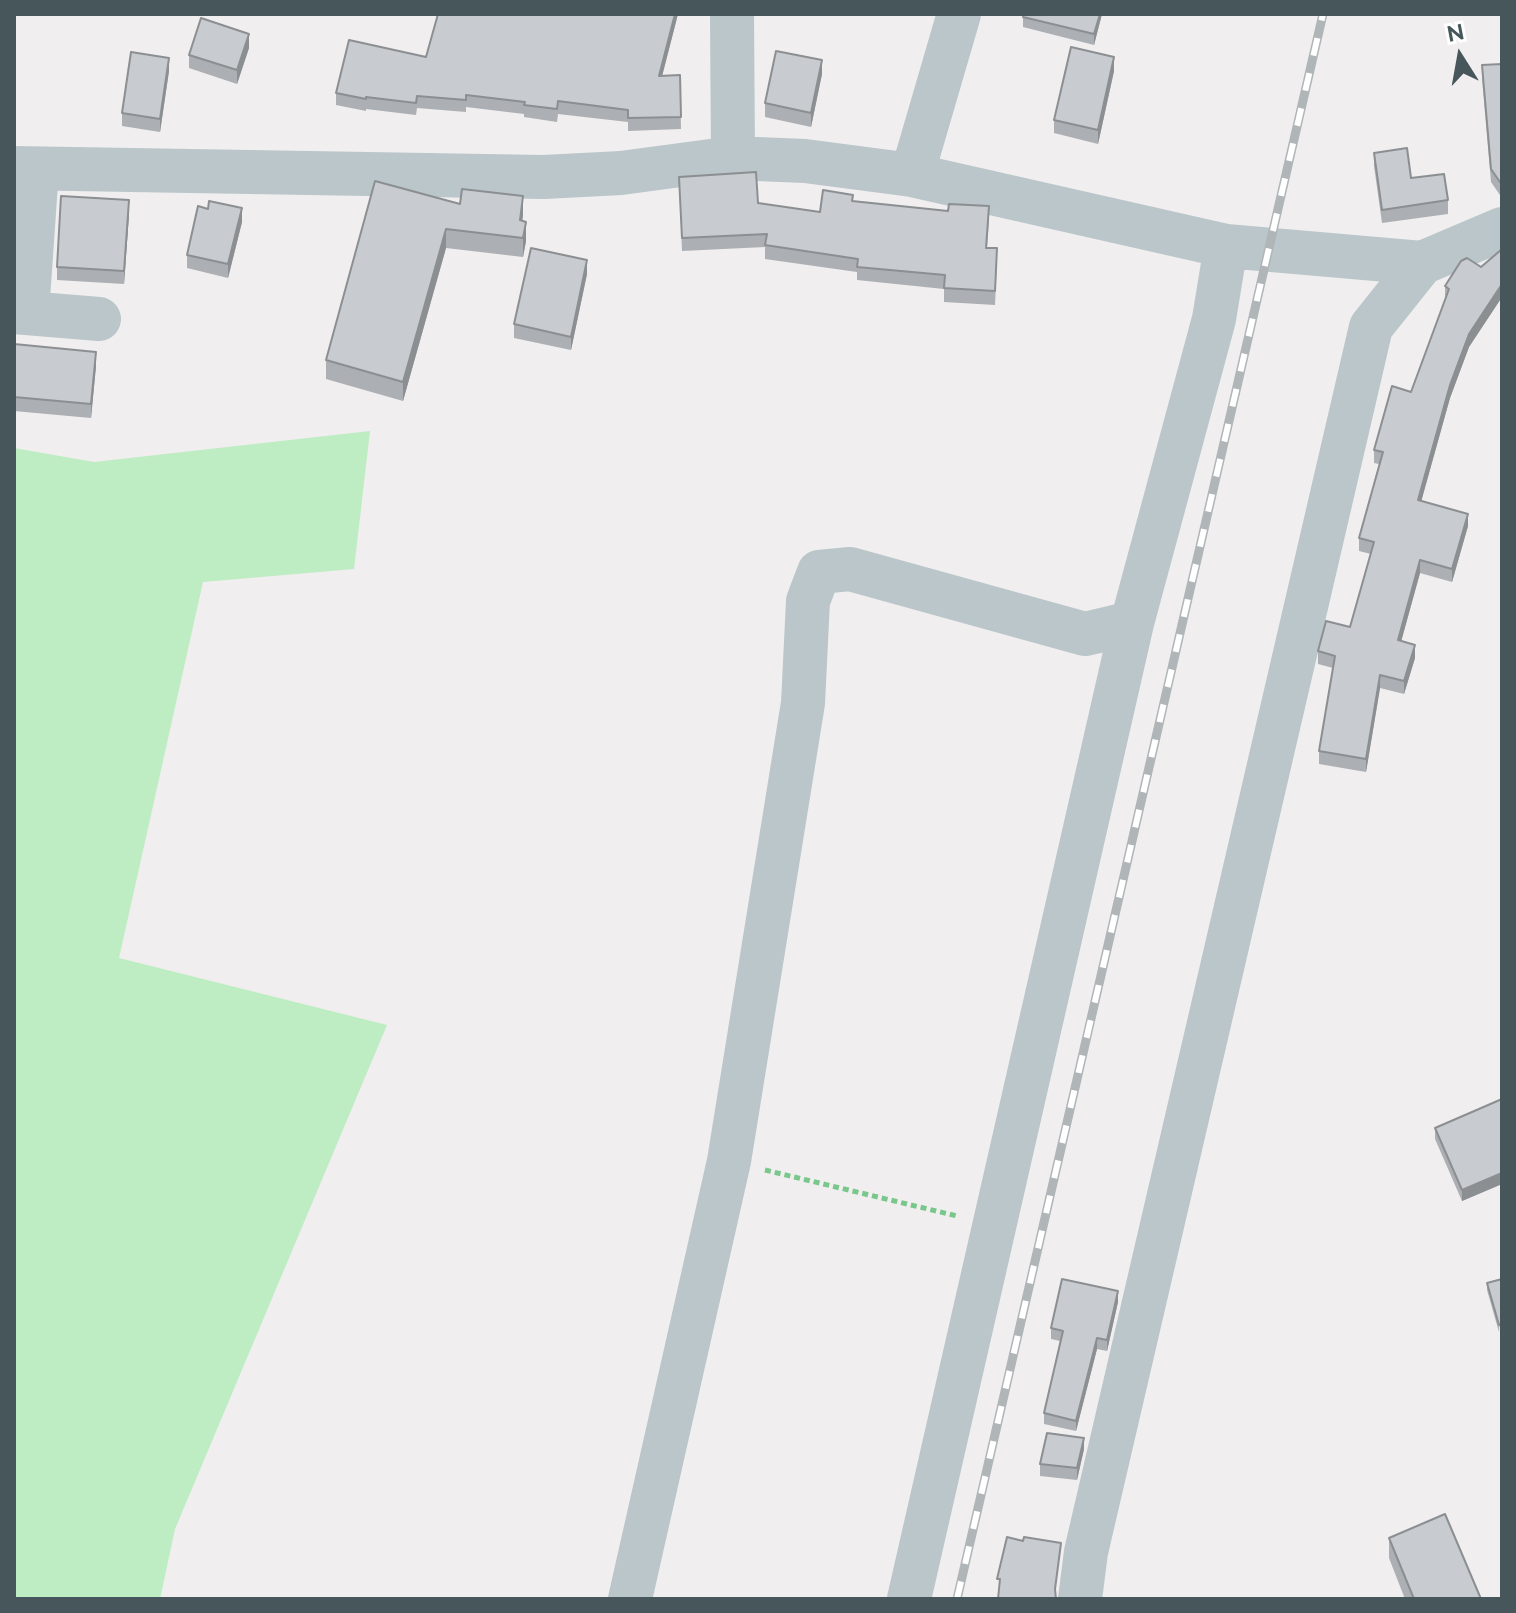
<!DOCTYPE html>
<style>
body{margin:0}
#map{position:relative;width:1516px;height:1613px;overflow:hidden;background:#f0eeee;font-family:Raleway,sans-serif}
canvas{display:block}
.frame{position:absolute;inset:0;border:16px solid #47565a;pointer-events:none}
.north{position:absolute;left:1420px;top:16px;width:80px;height:80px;-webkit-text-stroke:6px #fff;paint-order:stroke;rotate:349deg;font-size:22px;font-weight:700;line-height:32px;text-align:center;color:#47565a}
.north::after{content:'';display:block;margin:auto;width:28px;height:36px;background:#47565a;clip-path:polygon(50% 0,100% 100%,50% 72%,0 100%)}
</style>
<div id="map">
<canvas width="1516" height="1613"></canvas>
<div class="frame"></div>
<div class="north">N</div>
</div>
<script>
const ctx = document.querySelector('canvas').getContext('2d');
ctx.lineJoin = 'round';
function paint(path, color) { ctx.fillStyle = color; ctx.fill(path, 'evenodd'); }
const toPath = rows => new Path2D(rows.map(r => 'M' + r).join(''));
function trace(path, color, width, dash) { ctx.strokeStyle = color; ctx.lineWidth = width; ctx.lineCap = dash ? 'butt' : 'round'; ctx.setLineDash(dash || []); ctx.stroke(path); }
paint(toPath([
 [370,431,354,569,203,582,119,958,387,1025,175,1529,160,1599,14,1599,14,448,94,462]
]), '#beecc3');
trace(toPath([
 [765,1170,957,1216]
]), '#79c78b', 5, [6, 4]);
trace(toPath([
 [732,14,733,158],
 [14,168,544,177,621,173,733,158,805,161,912,175,1226,246,1422,263],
 [912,175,959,14],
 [14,312,99,319],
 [27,313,37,169],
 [630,1599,729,1161,803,703,808,601,819,572,850,569,1085,634,1132,623],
 [909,1599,1132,623,1214,319,1226,246],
 [1080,1599,1086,1552,1371,327,1422,263,1502,229]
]), '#bac6ca', 44);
const rail = toPath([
 [957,1599,1323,14]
]);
trace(rail, '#b0b5b8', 9);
trace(rail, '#fff', 6, [18]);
paint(toPath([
 [429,14,678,14,662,76,680,75,681,129,628,131,628,122,558,114,557,122,524,117,524,114,466,107,466,112,417,108,416,115,366,109,366,111,336,105,336,93,426,57,437,16],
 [1102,14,1094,45,1023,27,1023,17],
 [249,48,237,84,189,68,189,55],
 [1502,64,1502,198,1491,182,1482,78,1482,65],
 [169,71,160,132,122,126,122,113],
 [1114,71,1098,144,1054,133,1054,120],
 [822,74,811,127,765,117,765,103],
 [1374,153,1411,178,1448,200,1448,214,1382,223,1374,166],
 [679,177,758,203,820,212,853,201,989,220,987,248,997,262,995,305,944,302,944,289,857,280,857,272,765,259,765,247,682,251],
 [460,204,523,215,522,221,526,241,523,257,446,248,403,401,326,379,326,360],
 [129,214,124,284,57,280,57,267],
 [242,222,228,278,187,268,187,255],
 [1502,249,1502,297,1469,347,1450,398,1421,501,1468,526,1452,582,1420,573,1401,641,1415,658,1404,694,1380,688,1366,772,1319,764,1319,751,1333,668,1318,664,1318,651,1350,627,1371,554,1359,551,1359,538,1379,464,1374,463,1374,450,1411,392,1445,299,1445,286,1481,267],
 [587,274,571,350,514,338,514,324],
 [14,344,96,366,91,418,14,411],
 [1502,1099,1502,1184,1462,1201,1435,1139,1435,1128],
 [1502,1279,1499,1332,1487,1290,1487,1283],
 [1118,1302,1107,1351,1097,1349,1076,1431,1044,1424,1044,1413,1060,1341,1051,1339,1051,1328],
 [1084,1449,1077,1480,1040,1476,1040,1464],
 [1389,1538,1481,1599,1405,1599,1389,1558]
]), '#acafb3');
paint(toPath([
 [675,14,678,14,659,88,659,76],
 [1100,14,1102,14,1094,45,1094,34],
 [249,34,249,48,237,84,237,70],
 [1114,57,1114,71,1098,144,1098,130],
 [169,58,169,71,160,132,160,119],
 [822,60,822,74,811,127,811,113],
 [523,196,523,215,520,239,520,220],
 [129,200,129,214,124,284,124,271],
 [242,208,242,222,228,278,228,264],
 [526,222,526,241,523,257,523,238],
 [446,229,446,248,403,401,403,382],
 [587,260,587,274,571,350,571,337],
 [1502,284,1502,297,1469,347,1450,398,1418,513,1418,500,1450,385,1469,334],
 [96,352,96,366,91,418,91,404],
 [1468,514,1468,526,1452,582,1452,569],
 [1420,560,1420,573,1398,653,1398,640],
 [1415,645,1415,658,1404,694,1404,681],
 [1380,675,1380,688,1366,772,1366,759],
 [1502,1173,1502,1184,1462,1201,1462,1190],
 [1118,1291,1118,1302,1107,1351,1107,1340],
 [1097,1338,1097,1349,1076,1431,1076,1421],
 [1084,1438,1084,1449,1077,1480,1077,1468]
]), '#8c8f92');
const building = toPath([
 [438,14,675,14,659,76,680,75,681,117,628,118,628,110,558,101,557,109,524,105,525,102,466,95,466,100,417,96,416,103,366,97,366,99,336,93,349,40,426,57,438,14],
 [1024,14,1100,14,1094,34,1023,17,1024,14],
 [201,18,249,34,237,70,189,55,201,18],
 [1071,47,1114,57,1098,130,1054,120,1071,47],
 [776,51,822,60,811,113,765,103,776,51],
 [131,52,169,58,160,119,122,113,131,52],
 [1502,64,1502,185,1491,169,1482,65,1502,64],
 [1407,148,1411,178,1444,174,1448,200,1382,210,1374,153,1407,148],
 [756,172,758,203,820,212,823,190,853,195,852,201,948,211,949,204,989,206,986,248,997,248,995,291,944,288,945,275,857,267,858,259,765,245,767,234,682,238,679,177,756,172],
 [375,181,460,204,462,189,523,196,520,220,526,222,523,238,446,229,403,382,326,360,375,181],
 [61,196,129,200,124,271,57,267,61,196],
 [209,201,242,208,228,264,187,255,198,206,208,209,209,201],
 [531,248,587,260,571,337,514,324,531,248],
 [1502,249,1502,284,1469,334,1450,385,1418,500,1468,514,1452,569,1420,560,1398,640,1415,645,1404,681,1380,675,1366,759,1319,751,1335,656,1318,651,1326,621,1350,627,1374,542,1359,538,1383,452,1374,450,1392,386,1411,392,1449,289,1445,286,1461,261,1467,258,1481,267,1502,249],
 [14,344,96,352,91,404,14,397,14,344],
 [1502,1099,1502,1173,1462,1190,1435,1128,1502,1099],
 [1062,1279,1118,1291,1107,1340,1097,1338,1076,1421,1044,1413,1063,1331,1051,1328,1062,1279],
 [1502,1279,1502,1324,1499,1325,1487,1283,1502,1279],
 [1047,1433,1084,1438,1077,1468,1040,1464,1047,1433],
 [1445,1514,1481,1599,1414,1599,1389,1538,1445,1514],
 [1007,1537,1023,1541,1024,1537,1061,1543,1055,1589,1056,1599,998,1599,1000,1579,997,1579,1007,1537]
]);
paint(building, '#c8ccd0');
trace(building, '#8c8f92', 2);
</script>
